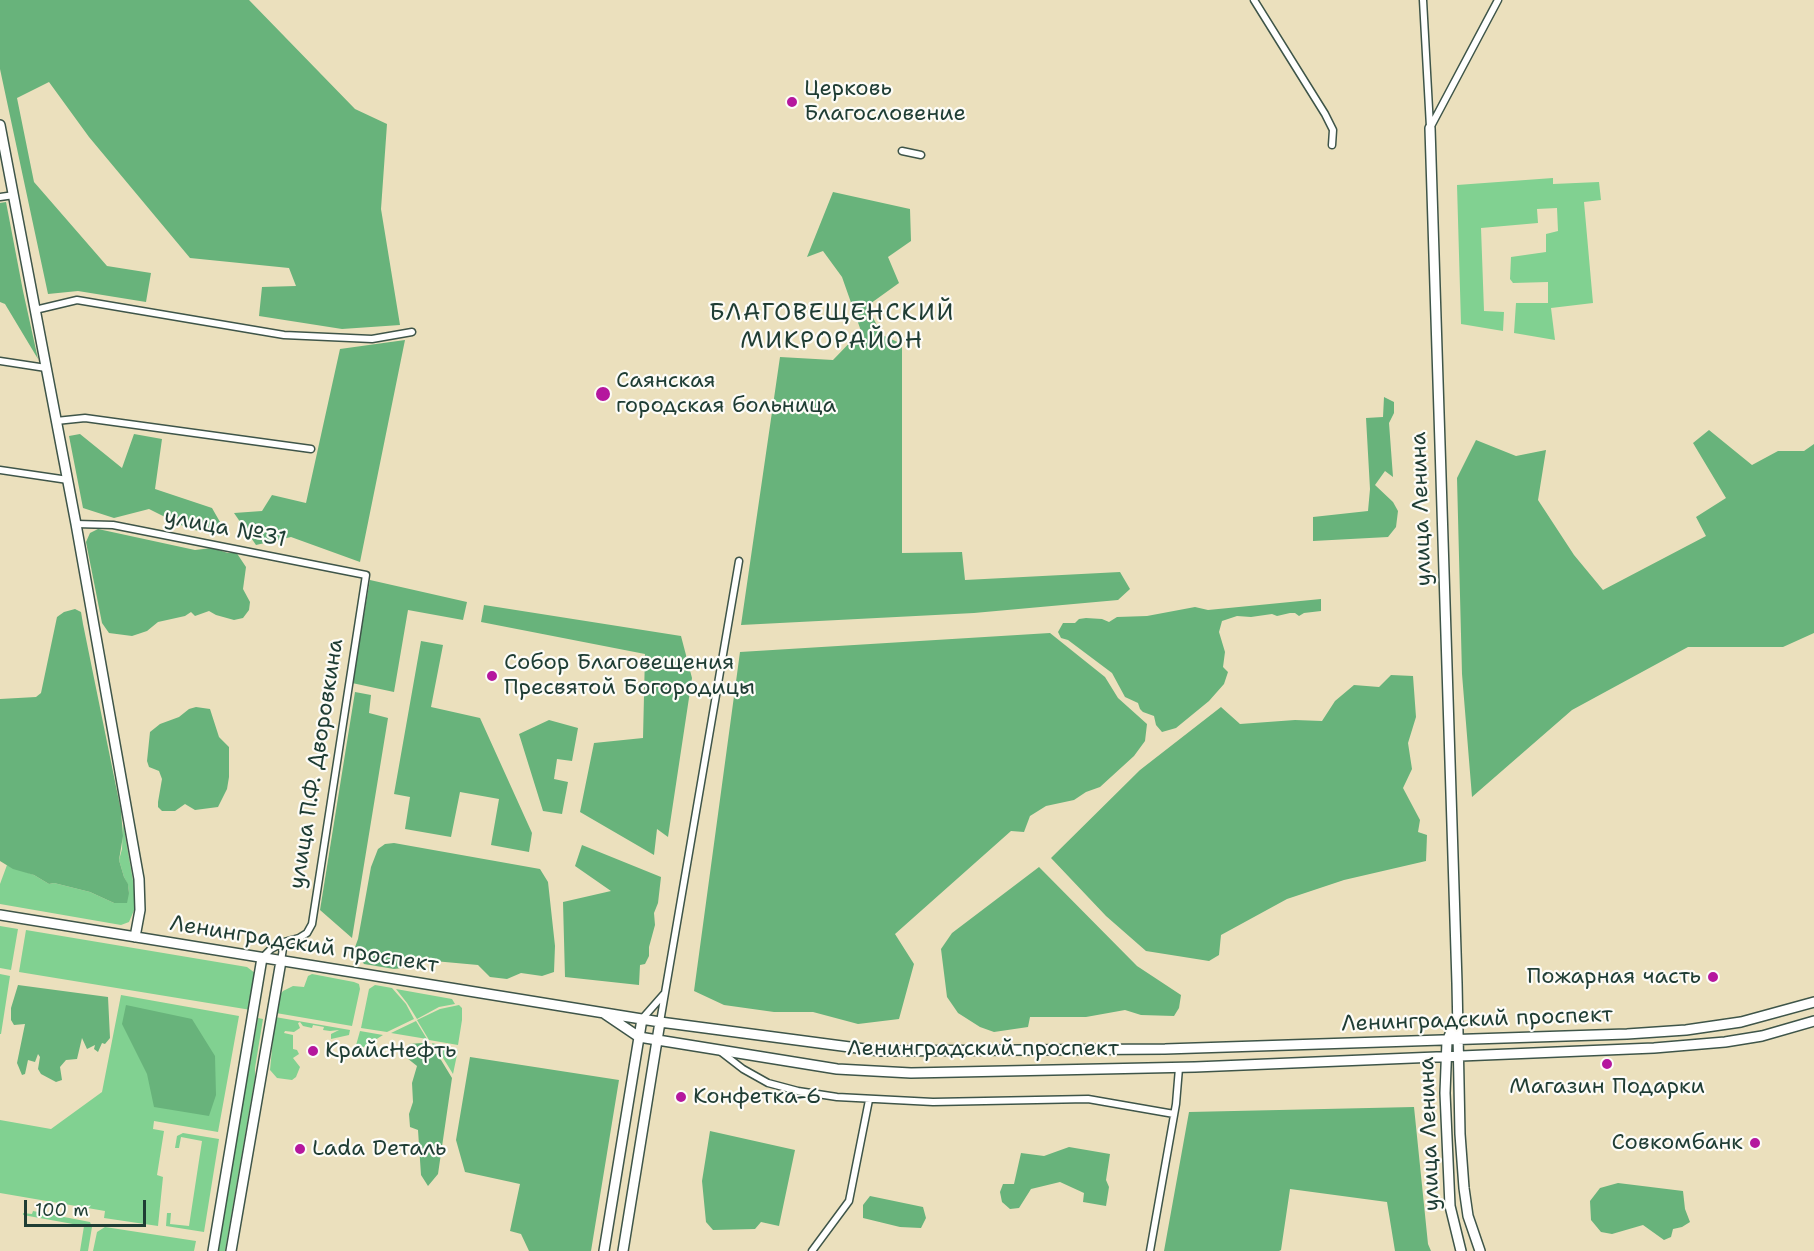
<!DOCTYPE html>
<meta charset="utf-8">
<style>
body{margin:0}
#map{position:relative;width:1814px;height:1251px;overflow:hidden;background:#ebe0bd;font-family:"Shantell Sans",sans-serif}
canvas{display:block}
.scale{position:absolute;left:24px;top:1200px;width:122px;height:27px;box-sizing:border-box;border:3px solid #1f3d34;border-top:0;padding-left:8px;font-size:18px;line-height:21px;white-space:nowrap;color:#1f3d34;-webkit-text-stroke:4px #fdfcf7;paint-order:stroke}
</style>
<div id="map">
<canvas width="1814" height="1251"></canvas>
<div class="scale">100 m</div>
</div>
<script>
const ctx = document.querySelector('canvas').getContext('2d');
ctx.lineJoin = 'round';
function paint(path, color) { ctx.fillStyle = color; ctx.fill(path, 'evenodd'); }
const toPath = rows => new Path2D(rows.map(r => 'M' + r).join(''));
function trace(path, color, width, dash) { ctx.strokeStyle = color; ctx.lineWidth = width; ctx.lineCap = dash ? 'butt' : 'round'; ctx.setLineDash(dash || []); ctx.stroke(path); }
function drawText(font, color, halo, rows, align = 'center') {
  ctx.font = font + ' "Shantell Sans",sans-serif'; ctx.lineWidth = 4.5; ctx.setLineDash([]); ctx.textBaseline = 'middle'; ctx.strokeStyle = halo; ctx.fillStyle = color; for (const [text, x, y, turn = 0] of rows) {
    ctx.save(); ctx.translate(x, y); ctx.rotate((+turn || 0) * Math.PI / 180); ctx.textAlign = isNaN(turn) ? turn : align; if (halo) ctx.strokeText(text, 0, 0); ctx.fillText(text, 0, 0); ctx.restore();
  }
}
paint(toPath([
 [1553,178,1553,184,1599,182,1601,200,1584,202,1593,303,1551,308,1555,340,1514,333,1516,303,1548,303,1548,282,1513,283,1510,279,1511,257,1546,252,1546,234,1558,231,1557,208,1537,209,1538,223,1481,228,1484,311,1504,312,1503,331,1461,324,1457,185],
 [123,823,135,892,135,908,129,922,121,925,0,904,0,884,7,865,34,875,49,884,54,883,90,892,114,903,129,893,128,885,124,877,119,860,122,849],
 [0,926,18,929,11,970,0,968],
 [26,930,247,967,255,973,251,1010,19,972],
 [0,974,10,976,1,1034,0,1034],
 [312,974,354,982,359,984,360,989,352,1026,276,1013,280,995,283,991,293,986,304,987,308,976],
 [375,985,392,988,406,1004,414,1019,387,1032,361,1028,369,989],
 [396,989,452,999,455,1004,439,1007,417,1019,407,1003],
 [121,995,239,1016,218,1132,154,1121,153,1129,164,1131,157,1175,163,1177,158,1226,104,1218,105,1211,0,1193,0,1120,51,1129,102,1092],
 [459,1005,462,1008,462,1020,458,1045,429,1040,417,1020,440,1009],
 [275,1017,350,1030,349,1035,331,1039,331,1034,339,1030,330,1031,323,1030,324,1027,313,1025,312,1028,303,1026,300,1022,298,1023,300,1028,294,1032,285,1031,284,1033,293,1035,293,1049,297,1050,299,1054,293,1058,300,1067,296,1077,292,1080,277,1078,270,1070],
 [258,1018,263,1019,255,1068,255,1077,225,1251,217,1251],
 [416,1021,427,1039,391,1033],
 [360,1031,383,1035,356,1052,355,1049],
 [432,1043,458,1050,453,1074,440,1053,436,1051],
 [183,1133,219,1139,204,1232,166,1226,167,1213,171,1213,170,1224,189,1226,202,1141,181,1137,179,1148,175,1148,177,1136],
 [33,1211,90,1222,92,1227,88,1251,80,1251,84,1226,23,1215,23,1213,32,1214],
 [105,1227,196,1241,194,1251,93,1251,97,1232]
]), '#81d191');
paint(toPath([
 [0,0,249,0,355,109,387,124,381,209,400,325,342,329,259,316,262,287,296,286,289,268,190,258,89,137,49,82,17,98,34,182,107,266,151,273,146,302,78,291,48,294,0,69],
 [833,192,910,209,911,241,888,257,899,283,867,306,882,335,902,344,902,553,962,552,965,580,1120,572,1130,589,1118,600,974,613,741,625,780,357,833,360,861,331,842,277,823,251,807,257],
 [6,202,23,291,38,359,5,304,0,302,0,203],
 [405,340,360,562,291,537,256,545,234,513,262,511,272,495,306,503,340,349],
 [1384,397,1394,402,1394,413,1389,423,1393,477,1385,471,1375,485,1393,502,1398,511,1396,527,1388,537,1313,541,1313,517,1368,511,1370,489,1366,418,1383,417],
 [1709,430,1752,465,1778,451,1804,451,1814,444,1814,633,1783,647,1688,647,1572,710,1472,797,1462,674,1457,478,1476,440,1516,456,1546,450,1538,500,1574,555,1603,590,1706,536,1696,517,1726,498,1693,443],
 [80,434,122,468,134,434,162,439,155,489,212,508,228,536,189,529,149,509,114,518,83,508,69,436],
 [98,529,195,550,212,548,228,553,236,552,246,567,243,589,250,602,249,610,243,618,234,620,216,615,209,611,195,616,191,612,185,616,158,622,147,631,132,636,109,633,102,623,86,542,90,533],
 [370,580,467,602,463,620,408,610,394,692,352,683],
 [1321,599,1321,611,1304,613,1299,616,1295,613,1290,613,1277,616,1272,614,1251,617,1237,616,1222,621,1219,632,1225,652,1223,667,1228,672,1224,684,1209,701,1176,728,1162,732,1156,725,1154,716,1143,712,1140,709,1138,703,1125,697,1112,673,1068,640,1061,638,1058,632,1063,623,1075,623,1079,619,1086,618,1102,619,1109,622,1117,617,1147,616,1195,607,1208,610],
 [484,605,681,636,692,678,668,837,657,829,654,855,580,812,594,743,643,738,645,654,481,622],
 [75,609,81,612,83,624,121,811,123,836,119,860,124,877,128,884,129,893,127,903,114,903,90,892,54,883,49,884,34,875,13,869,0,861,0,699,36,697,41,693,57,617,64,612],
 [1050,633,1105,677,1118,698,1147,724,1145,741,1134,756,1100,787,1086,792,1074,800,1046,806,1030,816,1024,832,1011,831,895,934,914,964,899,1019,858,1024,813,1012,774,1012,724,1005,694,991,740,652],
 [421,641,443,645,431,707,480,718,532,833,529,852,491,845,499,799,460,792,451,837,405,829,410,797,394,794],
 [1391,675,1413,676,1416,717,1408,743,1412,769,1403,788,1420,820,1418,832,1427,835,1426,861,1344,880,1287,899,1221,935,1219,955,1209,961,1146,951,1106,916,1051,858,1140,770,1221,707,1240,724,1295,720,1322,721,1335,701,1354,685,1379,687],
 [355,692,371,695,369,713,388,718,352,938,320,910],
 [196,707,210,709,219,737,229,747,229,777,227,789,218,807,195,810,185,804,175,811,162,811,158,807,158,802,162,779,159,771,149,767,147,761,150,732,160,724,179,717,189,709],
 [549,720,578,728,572,761,557,759,554,779,568,782,562,814,543,811,519,734],
 [394,843,540,869,548,882,555,946,554,972,542,976,521,973,507,979,490,977,478,965,434,961,419,962,411,967,394,969,364,964,354,950,358,939,371,867,378,849,385,844],
 [582,845,661,877,658,903,654,913,655,925,649,947,649,956,645,964,640,965,639,985,565,977,563,902,611,891,575,866],
 [1039,867,1137,966,1181,995,1179,1008,1174,1016,1141,1015,1125,1010,1086,1017,1030,1017,1028,1027,994,1032,980,1027,958,1013,947,997,941,949,952,933],
 [18,985,108,997,110,1038,105,1044,102,1043,98,1052,94,1049,95,1045,87,1049,82,1038,77,1059,66,1060,60,1067,62,1080,56,1082,41,1074,38,1069,40,1057,38,1054,35,1062,28,1060,25,1074,22,1075,17,1063,25,1024,14,1025,11,1020,11,1008],
 [126,1005,192,1019,215,1056,216,1095,209,1116,154,1107,147,1074,122,1024],
 [422,1043,427,1044,432,1052,438,1055,452,1078,438,1174,428,1186,421,1175,418,1130,410,1127,409,1114,413,1102,412,1083,417,1066,407,1058,405,1050,409,1044],
 [470,1057,619,1080,591,1251,529,1251,521,1234,510,1231,520,1184,465,1172,456,1140],
 [1414,1107,1428,1244,1431,1251,1395,1251,1387,1202,1290,1189,1281,1250,1279,1251,1164,1251,1189,1112],
 [710,1131,795,1150,779,1226,761,1222,755,1229,713,1230,706,1222,702,1181],
 [1069,1147,1110,1154,1106,1180,1109,1187,1106,1206,1083,1202,1084,1193,1060,1182,1031,1189,1019,1208,1010,1209,1002,1202,1000,1192,1003,1184,1014,1184,1021,1153,1044,1156],
 [1618,1183,1683,1191,1685,1209,1690,1222,1682,1227,1673,1229,1671,1237,1664,1240,1643,1225,1612,1234,1601,1232,1591,1220,1590,1201,1600,1188],
 [870,1196,923,1207,926,1218,921,1228,900,1227,863,1218,863,1205]
]), '#68b37b');
const street = toPath([
 [1254,0,1325,114,1333,130,1332,145],
 [1423,0,1430,127],
 [1430,128,1498,0],
 [902,151,921,155],
 [0,197,14,195],
 [35,310,77,300,284,335,372,339,412,332],
 [0,361,46,368],
 [56,421,85,418,311,449],
 [0,470,68,480],
 [76,524,113,525,366,575,312,924,307,933,299,938,284,942,271,949,262,958],
 [281,961,284,942],
 [642,1019,664,994],
 [660,1022,739,561],
 [721,1052,743,1069,768,1083,798,1091,837,1097,933,1102,1088,1099,1174,1114],
 [812,1251,849,1201,869,1100],
 [1150,1251,1176,1104,1179,1068]
]);
const secondary = toPath([
 [0,125,76,524,139,879,140,910,135,937],
 [1430,128,1457,983,1460,1134,1464,1188,1468,1216,1480,1251],
 [0,915,660,1022,880,1051,1165,1049,1627,1034,1686,1030,1741,1022,1814,1002],
 [605,1014,639,1037,837,1069,911,1073,1195,1067,1654,1048,1725,1042,1762,1036,1814,1021],
 [1458,1016,1447,1041,1445,1093,1450,1206,1461,1251],
 [213,1251,262,958],
 [231,1251,281,961],
 [604,1251,642,1019],
 [623,1251,660,1022]
]);
trace(street, '#3e5549', 9);
trace(secondary, '#3e5549', 12);
trace(street, '#fff', 6);
trace(secondary, '#fff', 9);
for (const [x, y, r, color] of [
 [792,102,6,"#b5179e"],
 [603,394,8,"#b5179e"],
 [492,676,6,"#b5179e"],
 [1713,977,6,"#b5179e"],
 [313,1051,6,"#b5179e"],
 [1607,1064,6,"#b5179e"],
 [681,1097,6,"#b5179e"],
 [1755,1143,6,"#b5179e"],
 [300,1149,6,"#b5179e"]
]) { const dot = new Path2D(); dot.arc(x, y, r, 0, 2 * Math.PI); ctx.fillStyle = color; ctx.fill(dot); trace(dot, '#fdfcf7', 2); }
drawText('22px', '#1f3d34', '#fdfcf7', [
 ["Церковь",804,89],
 ["Благословение",804,114],
 ["Саянская",616,381],
 ["городская больница",616,406],
 ["Собор Благовещения",504,663],
 ["Пресвятой Богородицы",504,688],
 ["Пожарная часть",1701,977,"right"],
 ["КрайсНефть",325,1051],
 ["Магазин Подарки",1607,1087,"center"],
 ["Конфетка-6",693,1097],
 ["Совкомбанк",1743,1143,"right"],
 ["Lada Dеталь",312,1149]
], 'left');
drawText('22px', '#1f3d34', '#fdfcf7', [
 ["улица Ленина",1422,509,-92],
 ["улица №31",225,529,11],
 ["улица П.Ф. Дворовкина",317,764,-81],
 ["Ленинградский проспект",304,945,9],
 ["Ленинградский проспект",1477,1020,-2],
 ["Ленинградский проспект",983,1049],
 ["улица Ленина",1430,1134,-92]
]);
ctx.letterSpacing = '1.5px';
drawText('24px', '#1f3d34', '#fdfcf7', [
 ["БЛАГОВЕЩЕНСКИЙ",832,314],
 ["МИКРОРАЙОН",832,342]
]);
ctx.letterSpacing = '0px';
</script>
